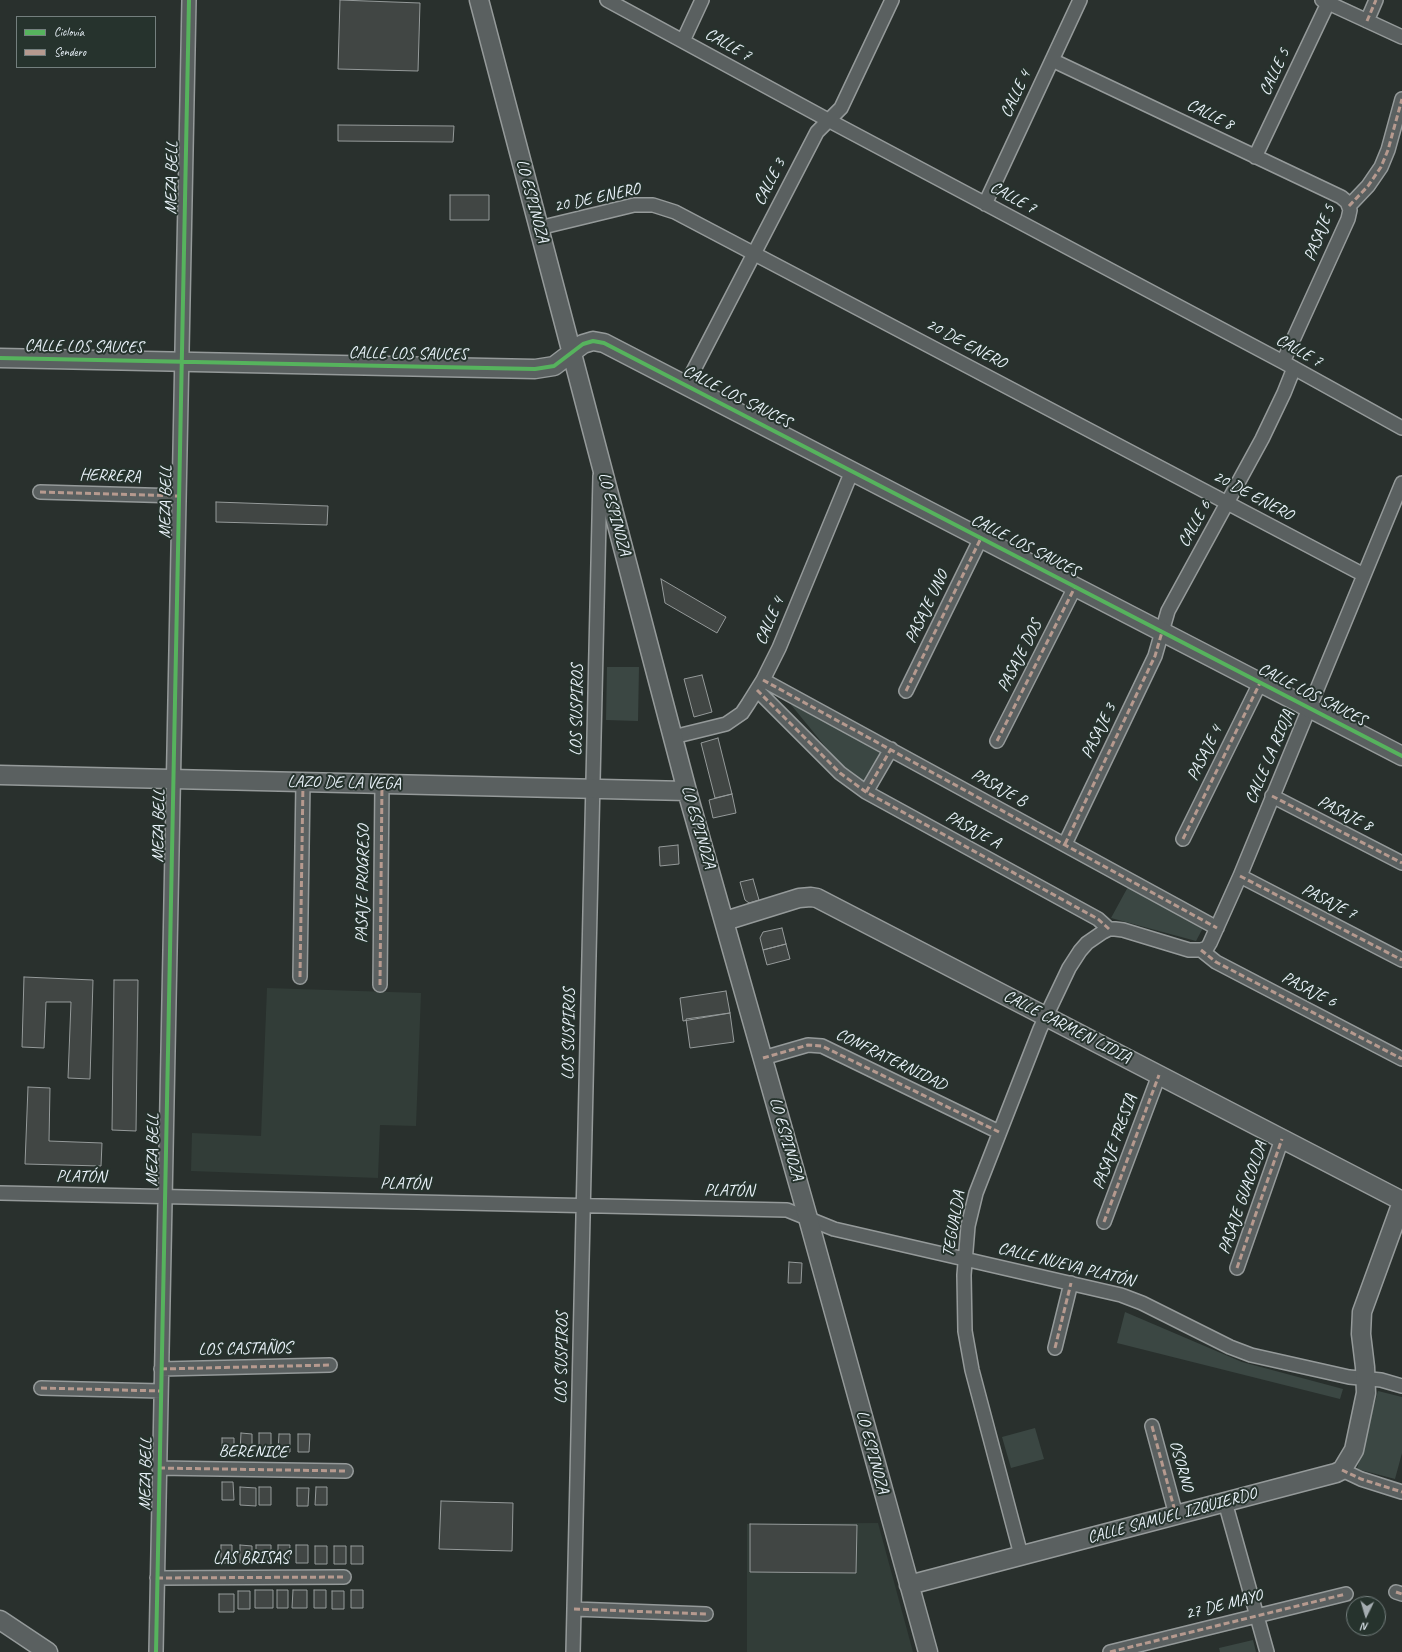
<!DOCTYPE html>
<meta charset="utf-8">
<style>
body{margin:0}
#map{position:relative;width:1402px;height:1652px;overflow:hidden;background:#29302d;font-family:Caveat,sans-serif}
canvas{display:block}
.legend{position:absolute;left:16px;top:16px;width:140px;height:52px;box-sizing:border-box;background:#26332d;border:1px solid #747f7e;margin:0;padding:5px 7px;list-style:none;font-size:12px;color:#e8f1f8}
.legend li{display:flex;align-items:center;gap:8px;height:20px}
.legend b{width:20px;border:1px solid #747f7e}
.north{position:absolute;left:1346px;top:1596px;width:40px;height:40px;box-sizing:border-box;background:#26332d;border:1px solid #747f7e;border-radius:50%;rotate:185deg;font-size:11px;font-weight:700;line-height:16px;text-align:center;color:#e8f1f8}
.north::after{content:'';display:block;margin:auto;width:14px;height:18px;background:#a5adb1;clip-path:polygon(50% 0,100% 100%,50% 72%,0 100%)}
</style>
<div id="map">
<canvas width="1402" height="1652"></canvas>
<ul class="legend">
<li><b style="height:5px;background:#56b35d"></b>Ciclovía</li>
<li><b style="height:5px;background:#b69a8f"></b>Sendero</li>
</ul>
<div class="north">N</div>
</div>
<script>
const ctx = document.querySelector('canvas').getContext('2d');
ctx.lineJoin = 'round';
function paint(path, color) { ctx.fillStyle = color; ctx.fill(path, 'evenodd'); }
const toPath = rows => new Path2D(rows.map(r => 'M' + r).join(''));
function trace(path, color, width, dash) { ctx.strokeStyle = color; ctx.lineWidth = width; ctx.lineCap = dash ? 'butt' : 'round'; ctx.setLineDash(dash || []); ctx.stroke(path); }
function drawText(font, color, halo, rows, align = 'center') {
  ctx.font = font + ' Caveat,sans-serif'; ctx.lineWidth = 4; ctx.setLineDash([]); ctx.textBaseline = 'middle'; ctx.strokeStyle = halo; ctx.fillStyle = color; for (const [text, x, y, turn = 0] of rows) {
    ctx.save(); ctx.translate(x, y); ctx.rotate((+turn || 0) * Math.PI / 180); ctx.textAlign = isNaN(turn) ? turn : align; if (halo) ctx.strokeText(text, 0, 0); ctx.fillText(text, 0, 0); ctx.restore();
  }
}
paint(toPath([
 [267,988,421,993,416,1126,380,1125,378,1178,191,1171,192,1133,261,1136],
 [878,1523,913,1652,747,1652,747,1524]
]), '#323d38');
paint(toPath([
 [607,667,639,667,638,721,606,720],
 [783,695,884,751,865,783,846,772],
 [1129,885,1204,926,1196,941,1111,918],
 [1125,1312,1242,1362,1343,1389,1340,1399,1117,1343],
 [1378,1391,1402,1397,1402,1453,1395,1479,1357,1469],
 [1035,1428,1044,1459,1011,1468,1002,1437],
 [1253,1640,1256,1652,1220,1652,1219,1648]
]), '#3b4743');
const building = toPath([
 [340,0,420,3,418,71,338,69,340,0],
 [338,125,454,126,453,142,338,141,338,125],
 [450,195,489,195,489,220,450,220,450,195],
 [216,502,328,506,327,525,216,522,216,502],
 [661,579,726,617,717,633,665,603,661,579],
 [702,675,712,712,694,717,684,679,702,675],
 [718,738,732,794,715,798,701,743,718,738],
 [732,794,736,813,713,818,709,800,732,794],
 [678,845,679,864,660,866,659,847,678,845],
 [753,879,759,900,749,903,745,900,740,882,753,879],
 [782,928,786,944,763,950,760,938,763,932,782,928],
 [786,944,790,959,767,965,763,950,786,944],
 [24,977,93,980,90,1079,68,1078,71,1002,46,1002,44,1048,22,1047,24,977],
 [114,980,138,980,136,1131,112,1130,114,980],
 [726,991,730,1013,683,1021,680,998,726,991],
 [730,1013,734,1042,690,1048,686,1019,730,1013],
 [28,1087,50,1088,49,1141,102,1143,101,1166,25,1164,28,1087],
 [789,1262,802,1263,801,1283,788,1283,789,1262],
 [241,1433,252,1434,252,1452,240,1451,241,1433],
 [259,1433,271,1433,271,1451,259,1451,259,1433],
 [279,1434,290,1434,290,1452,278,1452,279,1434],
 [298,1434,310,1434,309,1452,298,1452,298,1434],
 [222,1438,234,1438,234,1455,222,1455,222,1438],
 [222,1482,233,1482,234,1500,222,1500,222,1482],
 [240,1487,256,1488,256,1506,240,1505,240,1487],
 [259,1487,271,1487,271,1505,259,1505,259,1487],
 [316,1487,327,1487,327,1505,315,1505,316,1487],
 [297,1488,309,1488,308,1506,297,1506,297,1488],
 [441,1501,513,1503,512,1551,439,1549,441,1501],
 [750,1524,857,1525,856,1573,750,1572,750,1524],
 [221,1545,232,1545,232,1563,221,1563,221,1545],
 [240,1545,252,1546,252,1563,240,1563,240,1545],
 [256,1545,271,1545,271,1563,256,1563,256,1545],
 [278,1545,290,1545,289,1563,278,1563,278,1545],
 [296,1545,308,1545,308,1563,296,1563,296,1545],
 [315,1546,327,1546,327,1564,315,1564,315,1546],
 [334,1546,346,1546,346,1564,334,1564,334,1546],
 [351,1546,363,1546,363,1564,351,1564,351,1546],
 [255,1590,273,1590,273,1608,255,1608,255,1590],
 [277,1590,288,1590,288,1608,277,1608,277,1590],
 [293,1590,307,1590,307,1608,292,1608,293,1590],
 [314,1590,326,1590,326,1608,314,1608,314,1590],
 [351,1590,363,1590,363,1608,351,1608,351,1590],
 [238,1591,250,1591,250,1609,238,1609,238,1591],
 [332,1591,344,1591,344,1609,332,1609,332,1591],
 [219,1594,234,1594,234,1612,219,1612,219,1594]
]);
paint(building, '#414644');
trace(building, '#959a9a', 1);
const street = toPath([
 [607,0,828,120,1283,362,1402,428],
 [1322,0,1402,37],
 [1367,21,1376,0],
 [683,41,702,0],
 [1052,60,1341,197,1347,202,1350,210,1348,219,1283,362],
 [1255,157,1328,3],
 [985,204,1080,0],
 [1349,206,1368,186,1381,167,1388,150,1402,99],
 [539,228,634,205,653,205,675,212,1364,575],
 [686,385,817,132,841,108,892,0],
 [40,492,179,496],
 [763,680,1217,928],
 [757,690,840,773,866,792,1098,919,1109,929],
 [906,691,981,538],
 [673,737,726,724,742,713,748,704,763,680,779,648,852,471],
 [997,741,1075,587],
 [866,792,891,749],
 [1272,796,1402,863],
 [1183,839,1260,683],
 [1065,844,1155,656,1168,611,1262,439,1284,393,1294,368],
 [1240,876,1402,960],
 [1201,950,1216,962,1402,1059],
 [300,977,303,782],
 [380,985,382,784],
 [763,1058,808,1045,822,1046,999,1132],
 [0,1193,787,1210,834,1229,1121,1295,1142,1303,1230,1347,1251,1355,1349,1377,1381,1380,1402,1386],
 [1104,1222,1159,1075],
 [1237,1268,1282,1139],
 [1055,1348,1071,1283],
 [161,1369,330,1365],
 [41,1388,161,1391],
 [1152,1426,1176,1515],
 [159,1468,346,1471],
 [1342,1470,1361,1479,1402,1492],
 [1225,1502,1267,1652],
 [1021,1555,972,1370,965,1331,964,1275,968,1226,976,1193,1040,1029,1069,968,1080,951,1087,943,1103,932,1109,929,1115,929,1123,930,1189,950,1201,950,1207,948,1210,943,1240,876,1402,483],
 [157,1578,344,1577],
 [1396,1592,1402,1594],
 [574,1609,706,1614],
 [156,1652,189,0],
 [573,1652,600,476],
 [1110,1652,1346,1594]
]);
const secondary = toPath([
 [479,0,687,791,808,1218,928,1652],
 [0,358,535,369,554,366,583,344,593,341,604,343,1402,756],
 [0,775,687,791],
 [725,921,799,898,811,897,817,898,1402,1201],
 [909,1585,1336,1473,1342,1470,1354,1450,1366,1393,1365,1367,1361,1334,1362,1312,1402,1202],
 [0,1620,48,1652]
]);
trace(street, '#959a9a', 16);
trace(secondary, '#959a9a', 21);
trace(street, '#5a6060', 13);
trace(secondary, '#5a6060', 18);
trace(toPath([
 [1367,21,1376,0],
 [1349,206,1368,186,1381,167,1388,150,1402,99],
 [40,492,179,496],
 [763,680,1217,928],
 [757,690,840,773,866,792,1098,919,1109,929],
 [906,691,981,538],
 [997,741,1075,587],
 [866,792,891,749],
 [1272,796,1402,863],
 [1183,839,1260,683],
 [1065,844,1155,656,1162,632],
 [1240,876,1402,960],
 [1201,950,1216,962,1402,1059],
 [300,977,303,782],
 [380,985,382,784],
 [763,1058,808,1045,822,1046,999,1132],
 [1104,1222,1159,1075],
 [1237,1268,1282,1139],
 [1055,1348,1071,1283],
 [161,1369,330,1365],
 [41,1388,161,1391],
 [1152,1426,1176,1515],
 [159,1468,346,1471],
 [1342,1470,1361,1479,1402,1492],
 [157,1578,344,1577],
 [1396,1592,1402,1594],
 [574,1609,706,1614],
 [1110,1652,1346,1594]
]), '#b69a8f', 3, [6, 3]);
trace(toPath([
 [0,358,535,369,554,366,583,344,593,341,604,343,1402,756],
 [156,1652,189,0]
]), '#56b35d', 4);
drawText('17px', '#e8f1f8', '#26332d', [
 ["CALLE 7",728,45,29],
 ["CALLE 5",1275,72,-65],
 ["CALLE 4",1016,94,-65],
 ["CALLE 8",1210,115,26],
 ["MEZA BELL",172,178,-89],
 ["CALLE 3",770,182,-63],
 ["20 DE ENERO",597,198,-12],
 ["CALLE 7",1013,198,28],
 ["LO ESPINOZA",532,201,75],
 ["PASAJE 5",1320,233,-69],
 ["20 DE ENERO",966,344,28],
 ["CALLE LOS SAUCES",84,347,1],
 ["CALLE 7",1299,351,29],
 ["CALLE LOS SAUCES",408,354,1],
 ["CALLE LOS SAUCES",737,397,27],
 ["HERRERA",110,476,2],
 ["20 DE ENERO",1253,496,28],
 ["MEZA BELL",166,502,-89],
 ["LO ESPINOZA",614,514,75],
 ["CALLE 6",1195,524,-61],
 ["CALLE LOS SAUCES",1025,546,27],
 ["PASAJE UNO",927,607,-64],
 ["CALLE 4",770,621,-67],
 ["PASAJE DOS",1020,656,-63],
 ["CALLE LOS SAUCES",1312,695,27],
 ["LOS SUSPIROS",577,710,-89],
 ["PASAJE 3",1099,731,-64],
 ["PASAJE 4",1205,753,-64],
 ["CALLE LA RIOJA",1270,757,-67],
 ["LAZO DE LA VEGA",344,783,1],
 ["PASAJE B",999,788,29],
 ["PASAJE 8",1345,814,27],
 ["MEZA BELL",159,826,-89],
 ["LO ESPINOZA",698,827,74],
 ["PASAJE A",973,830,29],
 ["PASAJE PROGRESO",363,884,-89],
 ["PASAJE 7",1329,902,27],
 ["PASAJE 6",1309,990,27],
 ["CALLE CARMEN LIDIA",1067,1027,27],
 ["LOS SUSPIROS",569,1034,-89],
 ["CONFRATERNIDAD",891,1060,26],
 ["LO ESPINOZA",786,1139,74],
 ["PASAJE FRESIA",1115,1142,-70],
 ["MEZA BELL",153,1150,-89],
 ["PLATÓN",81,1177,1],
 ["PLATÓN",405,1184,1],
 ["PLATÓN",729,1191,1],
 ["PASAJE GUACOLDA",1243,1198,-71],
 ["TEGUALDA",954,1224,-80],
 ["CALLE NUEVA PLATÓN",1066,1265,14],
 ["LOS CASTAÑOS",245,1349,-1],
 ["LOS SUSPIROS",562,1358,-89],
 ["BERENICE",253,1452,1],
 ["LO ESPINOZA",872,1452,75],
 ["OSORNO",1181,1466,75],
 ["MEZA BELL",146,1474,-89],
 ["CALLE SAMUEL IZQUIERDO",1172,1516,-15],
 ["LAS BRISAS",251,1559],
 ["27 DE MAYO",1224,1605,-14]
]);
</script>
